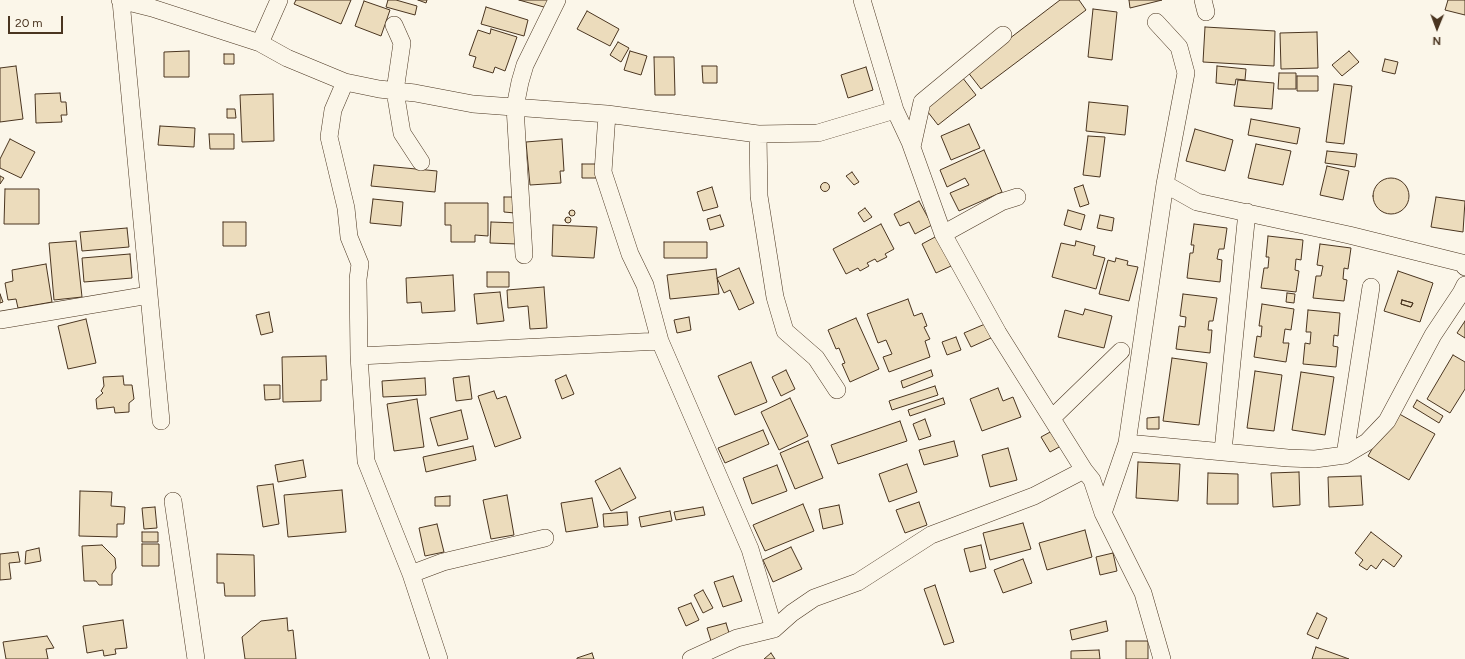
<!DOCTYPE html>
<style>
body{margin:0}
#map{position:relative;width:1465px;height:659px;overflow:hidden;background:#fbf6e9;font-family:Figtree,sans-serif}
canvas{display:block}
.north{position:absolute;left:1417px;top:8px;width:40px;height:40px;-webkit-text-stroke:3px #fbf6e9;paint-order:stroke;rotate:181deg;font-size:11px;font-weight:700;line-height:16px;text-align:center;color:#4a3520}
.north::after{content:'';display:block;margin:auto;width:14px;height:18px;background:#4a3520;clip-path:polygon(50% 0,100% 100%,50% 72%,0 100%)}
.scale{position:absolute;left:8px;top:16px;width:55px;height:18px;box-sizing:border-box;border:2px solid #4a3520;border-top:0;padding-left:5px;font-size:12px;line-height:14px;white-space:nowrap;color:#4a3520;-webkit-text-stroke:3px #fbf6e9;paint-order:stroke}
</style>
<div id="map">
<canvas width="1465" height="659"></canvas>
<div class="north">N</div>
<div class="scale">20 m</div>
</div>
<script>
const ctx = document.querySelector('canvas').getContext('2d');
ctx.lineJoin = 'round';
function paint(path, color) { ctx.fillStyle = color; ctx.fill(path, 'evenodd'); }
const toPath = rows => new Path2D(rows.map(r => 'M' + r).join(''));
function trace(path, color, width, dash) { ctx.strokeStyle = color; ctx.lineWidth = width; ctx.lineCap = dash ? 'butt' : 'round'; ctx.setLineDash(dash || []); ctx.stroke(path); }
const building = toPath([
 [296,0,351,0,341,24,294,4,296,0],
 [388,0,396,0,417,6,415,15,386,7,388,0],
 [418,0,427,0,426,3,418,0],
 [519,0,554,0,551,9,519,0],
 [1060,0,1079,0,1086,10,981,89,967,71,1060,0],
 [1129,0,1162,0,1130,8,1129,0],
 [1448,0,1465,0,1465,15,1445,10,1448,0],
 [364,1,390,10,381,36,355,26,364,1],
 [486,7,528,20,524,36,481,24,486,7],
 [1093,9,1117,12,1112,60,1088,57,1093,9],
 [587,11,619,29,610,46,577,29,587,11],
 [1205,27,1275,31,1274,66,1203,62,1205,27],
 [491,29,517,37,505,71,495,67,493,73,473,67,476,57,469,55,478,30,490,34,491,29],
 [1317,32,1318,68,1281,69,1280,33,1317,32],
 [618,42,629,48,621,62,610,55,618,42],
 [189,51,189,77,164,77,164,52,189,51],
 [630,51,647,56,641,75,624,70,630,51],
 [1349,51,1359,62,1342,76,1332,65,1349,51],
 [224,54,234,54,234,64,224,64,224,54],
 [654,57,674,57,675,95,655,95,654,57],
 [1385,59,1398,62,1395,74,1382,71,1385,59],
 [16,66,23,119,0,122,0,68,16,66],
 [702,66,717,66,717,83,703,83,702,66],
 [1217,66,1246,69,1245,80,1236,79,1235,85,1216,83,1217,66],
 [866,67,873,90,848,98,841,75,866,67],
 [1279,73,1296,73,1296,89,1278,89,1279,73],
 [1297,76,1318,76,1318,91,1297,91,1297,76],
 [962,77,976,95,938,125,924,107,962,77],
 [1238,80,1274,83,1272,109,1234,106,1238,80],
 [1334,84,1352,86,1344,144,1326,142,1334,84],
 [60,93,61,102,66,102,67,115,61,115,62,122,36,123,35,94,60,93],
 [273,94,274,141,242,142,240,95,273,94],
 [1089,102,1128,106,1125,135,1086,131,1089,102],
 [227,109,235,109,236,118,227,118,227,109],
 [1251,119,1300,128,1297,144,1248,135,1251,119],
 [969,124,980,148,951,160,941,136,969,124],
 [160,126,195,128,194,147,158,145,160,126],
 [1195,129,1233,140,1225,171,1186,161,1195,129],
 [209,134,234,134,234,149,210,149,209,134],
 [1088,136,1105,137,1100,177,1083,175,1088,136],
 [10,139,35,152,21,178,0,168,0,159,10,139],
 [562,139,564,171,560,171,561,183,530,185,526,142,562,139],
 [1256,144,1291,151,1283,185,1248,178,1256,144],
 [984,150,1002,192,959,211,950,193,969,185,965,178,947,187,940,170,984,150],
 [1327,151,1357,154,1355,167,1325,163,1327,151],
 [582,164,596,164,596,178,582,178,582,164],
 [374,165,437,171,435,192,371,186,374,165],
 [1327,166,1349,171,1343,200,1320,195,1327,166],
 [852,172,859,182,854,185,846,176,852,172],
 [0,176,4,178,0,184,0,176],
 '1373 196a18 18 0 1 1 36 0a18 18 0 1 1-36 0Z',
 '820.5 187a4.5 4.5 0 1 1 9 0a4.5 4.5 0 1 1-9 0Z',
 [1083,185,1089,204,1080,207,1074,188,1083,185],
 [712,187,718,207,703,211,697,192,712,187],
 [5,189,39,189,39,224,4,224,5,189],
 [504,197,515,197,515,213,504,212,504,197],
 [1436,197,1465,201,1463,232,1431,227,1436,197],
 [373,199,403,202,401,226,370,223,373,199],
 [919,201,932,225,915,234,909,222,900,226,894,214,919,201],
 [445,203,488,203,488,236,475,235,475,242,451,242,451,225,445,225,445,203],
 [865,208,872,217,864,222,858,213,865,208],
 '569 213a3 3 0 1 1 6 0a3 3 0 1 1-6 0Z',
 [1068,210,1085,215,1081,230,1064,225,1068,210],
 [720,215,724,226,710,230,707,219,720,215],
 [1100,215,1114,218,1112,231,1097,228,1100,215],
 '565 220a3 3 0 1 1 6 0a3 3 0 1 1-6 0Z',
 [223,222,246,222,246,246,223,246,223,222],
 [491,222,518,223,517,244,490,243,491,222],
 [881,224,894,249,885,254,887,257,877,262,875,259,867,263,869,266,860,271,858,268,846,274,833,249,881,224],
 [1194,224,1227,228,1224,249,1219,249,1217,259,1222,260,1220,282,1187,278,1190,253,1193,253,1194,245,1191,245,1194,224],
 [553,225,597,227,594,258,552,256,553,225],
 [127,228,129,247,82,251,80,232,127,228],
 [937,236,951,266,936,273,922,244,937,236],
 [1268,236,1303,240,1301,260,1296,259,1295,270,1299,271,1296,292,1261,288,1264,268,1268,268,1269,257,1266,257,1268,236],
 [76,241,82,297,54,300,49,243,76,241],
 [1076,241,1095,246,1093,255,1105,258,1096,289,1052,277,1061,243,1075,246,1076,241],
 [664,242,707,242,707,258,664,258,664,242],
 [1320,244,1351,248,1348,269,1344,268,1343,279,1347,280,1344,301,1313,298,1316,276,1321,276,1323,266,1317,265,1320,244],
 [130,254,132,278,84,282,82,258,130,254],
 [1116,258,1128,261,1127,265,1138,267,1129,301,1099,294,1108,260,1115,262,1116,258],
 [46,264,52,302,18,308,16,299,8,300,5,283,13,281,12,270,46,264],
 [739,268,754,303,739,310,730,290,724,293,717,278,739,268],
 [716,269,719,294,670,299,667,275,716,269],
 [1398,271,1433,283,1420,322,1384,311,1398,271],
 [1402,300,1413,303,1411,307,1401,304,1402,300],
 [487,272,509,272,509,287,487,287,487,272],
 [453,275,455,311,422,313,421,302,407,303,406,278,453,275],
 [544,287,547,328,530,329,528,306,508,308,507,290,544,287],
 [500,292,504,321,477,324,474,294,500,292],
 [1287,293,1295,294,1294,303,1286,302,1287,293],
 [0,294,3,302,0,303,0,294],
 [1183,294,1217,298,1213,321,1209,321,1208,330,1212,330,1210,353,1176,349,1179,326,1185,327,1186,317,1180,316,1183,294],
 [908,299,914,316,922,313,927,326,924,327,930,339,925,341,930,357,889,372,883,357,892,354,886,340,878,343,867,314,908,299],
 [1402,300,1413,303,1411,307,1401,304,1402,300],
 [1262,304,1294,309,1291,330,1285,329,1283,343,1289,343,1286,362,1254,357,1257,336,1261,337,1262,326,1259,326,1262,304],
 [1085,309,1112,316,1104,348,1058,337,1065,310,1083,315,1085,309],
 [1308,310,1340,313,1338,336,1334,335,1333,346,1338,347,1336,367,1303,364,1305,343,1310,344,1311,332,1306,332,1308,310],
 [269,312,273,332,261,335,256,315,269,312],
 [689,317,691,330,677,333,674,320,689,317],
 [856,318,879,369,850,382,842,364,845,363,839,348,836,349,828,330,856,318],
 [86,319,96,363,68,369,58,326,86,319],
 [1465,321,1465,338,1457,333,1465,321],
 [985,324,991,338,971,347,964,333,985,324],
 [956,337,961,350,947,355,942,342,956,337],
 [1453,355,1465,362,1465,389,1450,413,1427,399,1453,355],
 [326,356,327,380,321,380,321,401,283,402,282,357,326,356],
 [1172,358,1207,363,1199,425,1163,421,1172,358],
 [751,362,767,402,735,415,718,376,751,362],
 [786,370,795,389,781,396,772,377,786,370],
 [931,370,933,376,903,388,901,381,931,370],
 [1255,371,1282,375,1274,431,1247,428,1255,371],
 [1301,372,1334,377,1325,435,1292,430,1301,372],
 [566,375,574,394,562,399,555,380,566,375],
 [123,376,124,385,132,385,134,399,129,403,129,412,115,413,114,407,97,409,96,399,103,393,101,391,104,386,103,377,123,376],
 [469,376,472,399,456,401,453,378,469,376],
 [425,378,426,395,383,397,382,381,425,378],
 [264,385,280,385,280,399,265,400,264,385],
 [935,386,938,395,892,410,889,401,935,386],
 [998,388,1003,401,1013,397,1021,417,982,431,970,399,998,388],
 [494,391,497,399,506,396,521,438,495,447,478,396,494,391],
 [790,398,808,436,779,450,761,412,790,398],
 [943,398,945,404,910,416,908,410,943,398],
 [417,399,424,447,394,451,387,404,417,399],
 [1417,400,1443,416,1439,423,1413,407,1417,400],
 [461,410,468,439,438,446,430,418,461,410],
 [1394,411,1435,434,1409,480,1368,456,1394,411],
 [1159,417,1159,429,1147,429,1147,418,1159,417],
 [925,419,931,436,919,440,913,424,925,419],
 [900,421,907,441,838,464,831,445,900,421],
 [763,430,769,444,725,463,718,448,763,430],
 [1052,431,1061,446,1050,452,1041,437,1052,431],
 [808,441,823,478,795,489,780,453,808,441],
 [954,441,958,456,924,465,919,450,954,441],
 [473,446,476,460,426,472,423,457,473,446],
 [1008,448,1017,480,990,487,982,455,1008,448],
 [303,460,306,477,278,482,275,465,303,460],
 [1138,462,1180,464,1178,501,1136,498,1138,462],
 [907,464,917,492,889,502,879,474,907,464],
 [777,465,787,491,752,504,743,478,777,465],
 [620,468,636,498,611,511,595,481,620,468],
 [1299,472,1300,505,1273,507,1271,473,1299,472],
 [1208,473,1238,474,1238,504,1207,504,1208,473],
 [1361,476,1363,505,1329,507,1328,477,1361,476],
 [273,484,279,524,263,527,257,486,273,484],
 [342,490,346,532,288,537,284,495,342,490],
 [80,491,112,492,111,506,125,507,124,524,117,524,117,537,79,536,80,491],
 [507,495,514,535,491,539,483,500,507,495],
 [450,496,450,506,435,506,435,497,450,496],
 [592,498,598,527,566,532,561,503,592,498],
 [919,502,927,525,905,533,896,510,919,502],
 [803,504,814,531,765,551,753,525,803,504],
 [839,505,843,524,823,529,819,509,839,505],
 [155,507,157,528,144,529,142,508,155,507],
 [703,507,705,515,676,520,674,512,703,507],
 [670,511,672,521,641,527,639,517,670,511],
 [627,512,628,525,604,527,603,514,627,512],
 [1023,523,1031,549,990,560,983,533,1023,523],
 [437,524,444,552,425,556,419,528,437,524],
 [1085,530,1092,557,1047,570,1039,543,1085,530],
 [142,532,158,532,158,542,142,542,142,532],
 [1371,532,1402,556,1394,567,1383,559,1376,569,1371,565,1367,570,1359,565,1363,560,1355,553,1371,532],
 [142,544,159,544,159,566,142,566,142,544],
 [102,545,115,558,116,568,112,574,112,585,99,585,96,581,84,581,82,546,102,545],
 [981,545,986,568,970,572,964,549,981,545],
 [791,547,802,569,773,582,763,560,791,547],
 [39,548,41,561,25,564,26,551,39,548],
 [18,552,20,562,9,563,11,579,0,580,0,554,18,552],
 [1113,553,1117,571,1100,575,1096,557,1113,553],
 [217,554,254,555,255,596,225,596,224,583,217,583,217,554],
 [1023,559,1032,583,1003,593,994,570,1023,559],
 [733,576,742,601,723,607,714,582,733,576],
 [935,585,954,642,944,645,924,589,935,585],
 [703,590,713,608,703,613,694,595,703,590],
 [691,603,699,620,686,626,678,608,691,603],
 [1317,613,1327,618,1318,639,1307,634,1317,613],
 [287,618,288,631,293,630,296,659,245,659,242,637,261,621,287,618],
 [123,620,127,648,115,649,116,654,104,656,103,650,87,653,83,626,123,620],
 [1106,621,1108,631,1072,640,1070,630,1106,621],
 [726,623,730,636,711,641,707,628,726,623],
 [47,636,54,648,46,649,48,659,6,659,3,642,47,636],
 [1126,641,1148,641,1148,659,1126,659,1126,641],
 [1316,647,1349,659,1312,659,1316,647],
 [1099,650,1100,659,1071,659,1071,651,1099,650],
 [592,653,594,659,577,659,577,658,592,653],
 [771,653,775,659,764,659,771,653]
]);
paint(building, '#ecdcbc');
trace(building, '#4a3520', 1);
const street = toPath([
 [120,0,152,8,260,43,287,58,345,82,379,89,415,93,473,104,607,114,603,172,630,254,645,285,660,341,750,549,774,629,792,613,814,598,858,582,931,535,1034,496,1084,470],
 [862,0,895,110,910,142,943,234,998,333,1084,470,1092,480,1103,513,1143,593,1162,659],
 [1203,0,1206,12],
 [121,1,161,421],
 [394,25,402,43,395,91,402,133,421,162],
 [260,43,279,0],
 [345,82,333,110,329,137,346,208,349,237,360,264,358,279,359,356,366,461,411,574,439,659],
 [607,114,758,134,818,133,895,110],
 [758,134,759,196,775,297,785,331,816,358,837,390],
 [912,147,922,102,1003,35],
 [1165,184,1197,202,1349,235,1462,263,1465,267],
 [943,234,1001,202,1017,197],
 [524,255,515,107,520,82,525,65,557,0],
 [0,320,149,295],
 [359,356,660,341],
 [1052,418,1121,351],
 [1127,443,1288,458,1315,459,1345,455,1367,442,1387,421,1433,335,1461,293,1465,285],
 [1223,451,1247,212],
 [1345,455,1371,287],
 [173,501,196,659],
 [1103,513,1127,443,1165,184,1186,73,1179,47,1156,22],
 [411,574,443,562,545,538],
 [691,659,737,638,774,629]
]);
trace(street, '#4a3520', 18);
trace(street, '#fbf6e9', 17);
</script>
